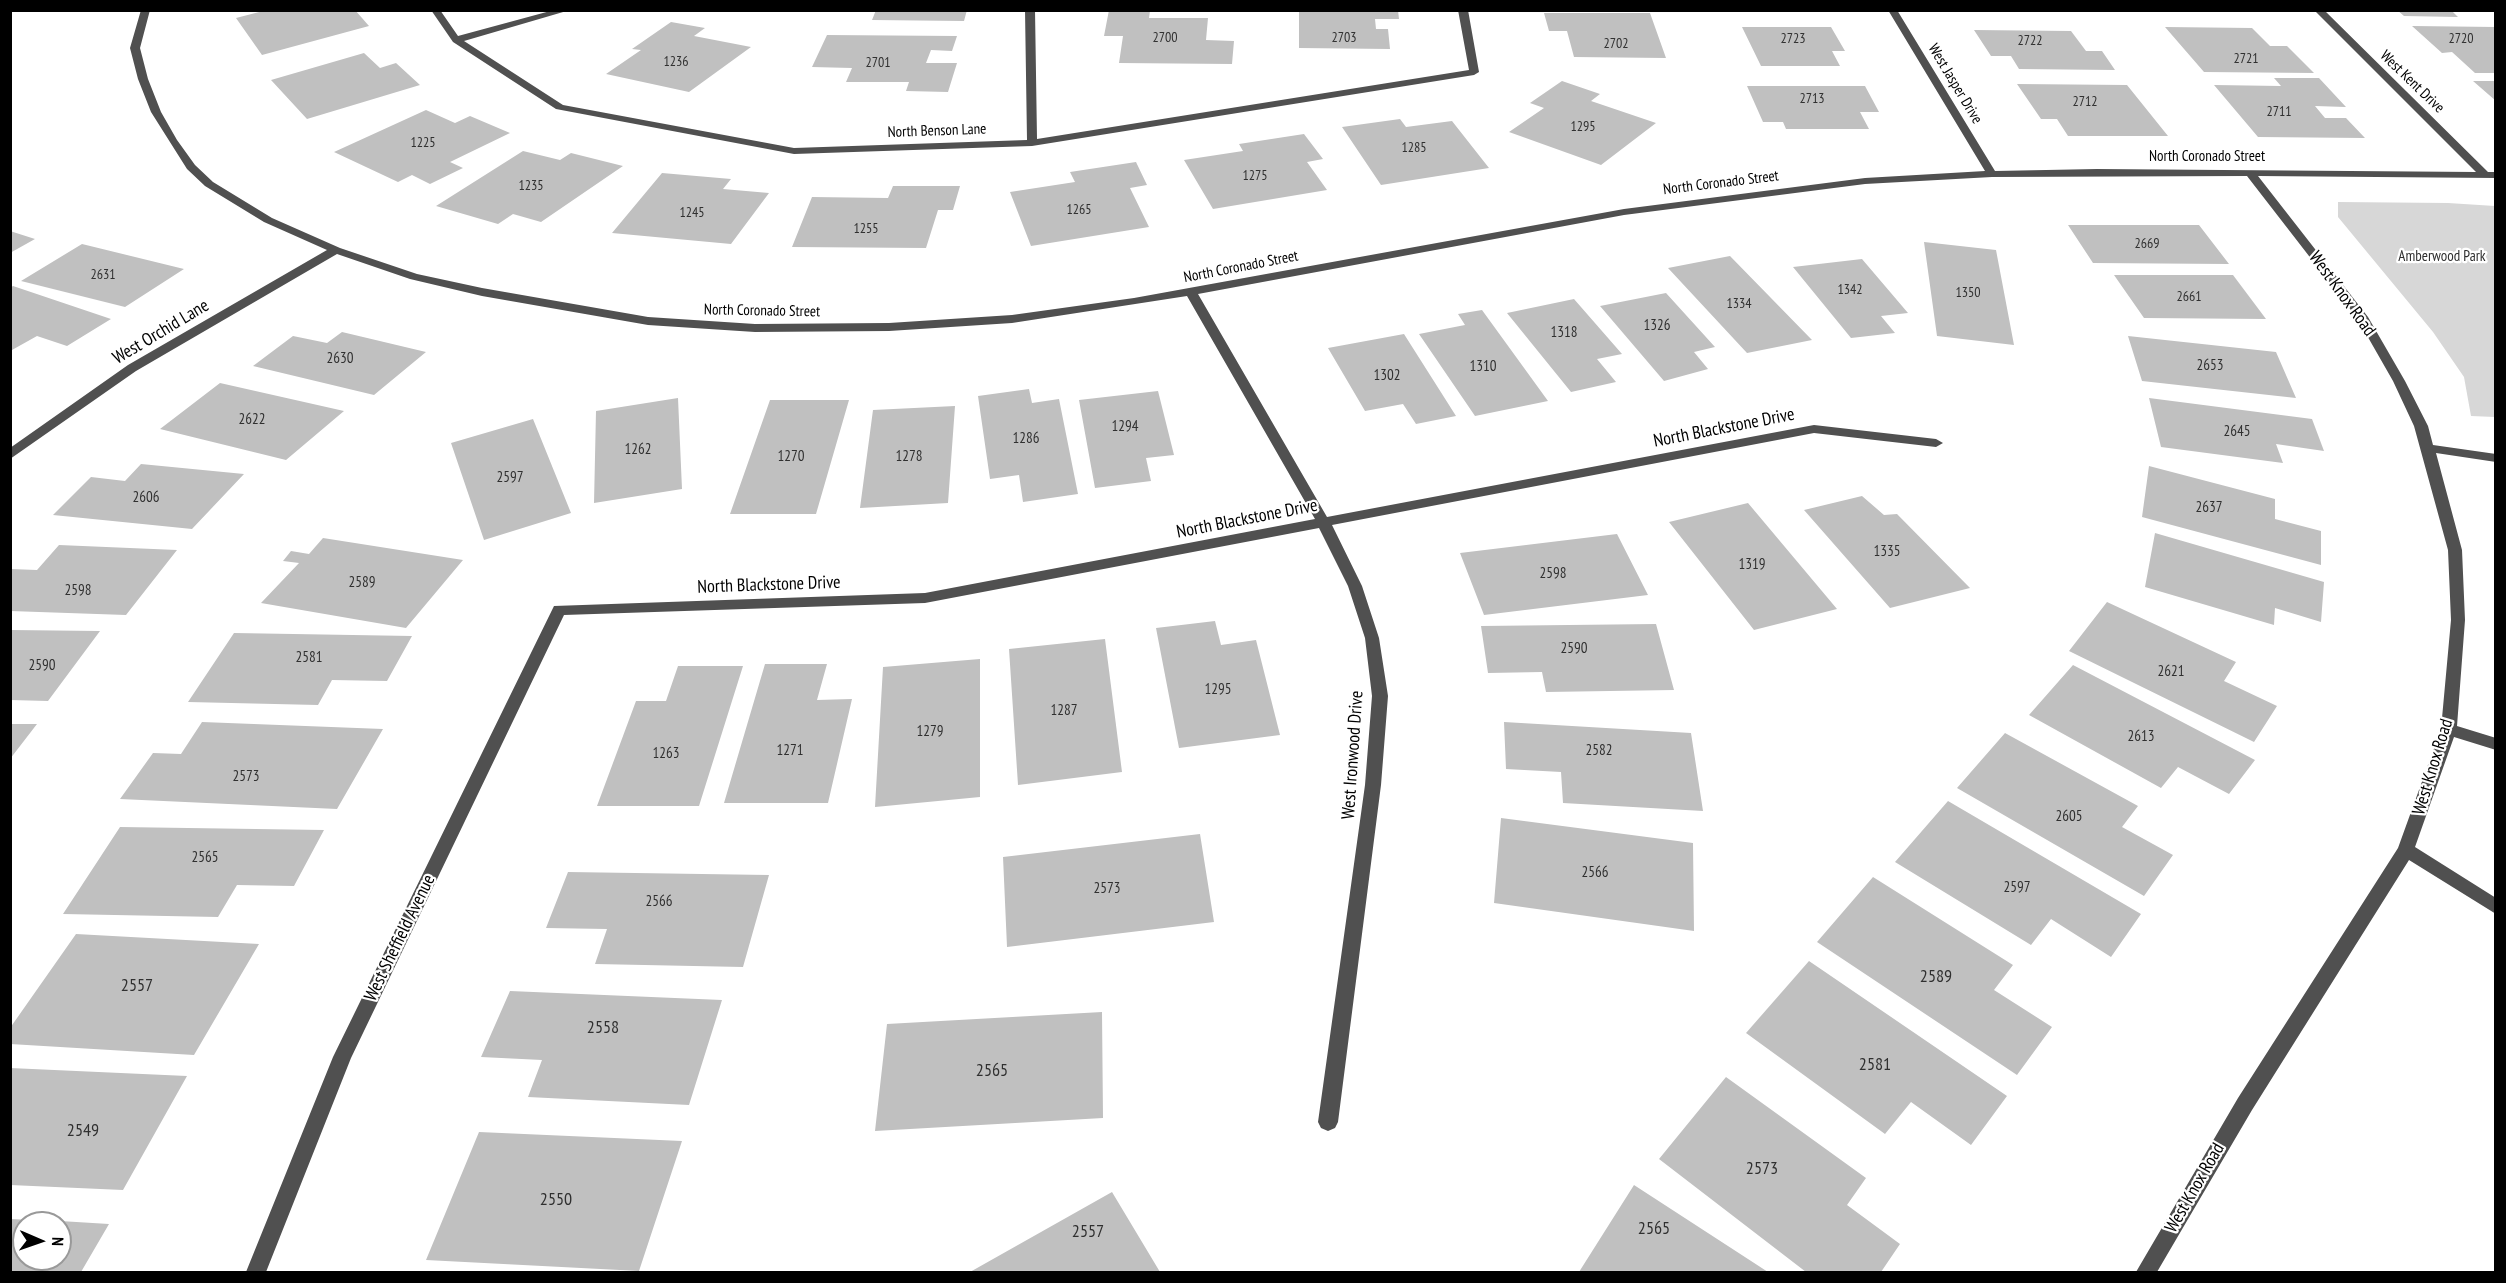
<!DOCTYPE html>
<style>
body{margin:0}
#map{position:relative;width:2506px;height:1283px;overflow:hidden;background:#fff;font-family:"PT Sans Narrow",sans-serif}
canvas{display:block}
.frame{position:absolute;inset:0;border:12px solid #000;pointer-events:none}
.north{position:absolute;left:12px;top:1211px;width:60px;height:60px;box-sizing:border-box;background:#fff;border:2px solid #999;border-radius:50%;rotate:92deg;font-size:16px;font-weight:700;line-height:24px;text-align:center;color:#000}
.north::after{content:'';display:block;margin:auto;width:21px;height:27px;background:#000;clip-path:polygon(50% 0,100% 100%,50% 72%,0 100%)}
</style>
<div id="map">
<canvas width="2506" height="1283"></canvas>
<div class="frame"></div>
<div class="north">N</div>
</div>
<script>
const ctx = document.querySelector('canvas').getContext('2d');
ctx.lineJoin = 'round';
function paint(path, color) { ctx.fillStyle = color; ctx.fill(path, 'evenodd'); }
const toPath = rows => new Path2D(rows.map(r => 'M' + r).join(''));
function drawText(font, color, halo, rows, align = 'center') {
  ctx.font = font + ' "PT Sans Narrow",sans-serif'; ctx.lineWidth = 4.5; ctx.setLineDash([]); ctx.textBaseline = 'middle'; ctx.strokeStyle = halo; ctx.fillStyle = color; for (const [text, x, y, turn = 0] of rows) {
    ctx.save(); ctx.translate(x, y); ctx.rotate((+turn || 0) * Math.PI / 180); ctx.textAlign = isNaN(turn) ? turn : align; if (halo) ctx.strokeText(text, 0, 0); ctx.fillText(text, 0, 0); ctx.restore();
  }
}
paint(toPath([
 [2338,202,2448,203,2495,206,2495,417,2471,416,2464,377,2433,332,2338,217]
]), '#d7d7d7');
paint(toPath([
 [267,10,355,10,369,26,262,55,236,18],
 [876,10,967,10,964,21,872,20],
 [1109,10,1150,11,1149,18,1208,18,1206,40,1234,41,1232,64,1119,63,1123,36,1104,36],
 [1299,10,1398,10,1399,19,1375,19,1376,29,1388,29,1390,49,1299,48],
 [2397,10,2451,10,2458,17,2404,16],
 [1544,13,1650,13,1666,58,1574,57,1567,31,1549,31],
 [671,22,705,28,694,36,751,47,689,92,606,74,641,50,632,49],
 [2412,26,2496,27,2496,73,2475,73,2452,52,2442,53],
 [1742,27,1831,27,1845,51,1832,51,1840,66,1761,66],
 [2165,27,2252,28,2270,46,2287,46,2314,73,2204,72],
 [1974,30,2071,31,2086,51,2102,51,2115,70,2019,69,2011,56,1991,56],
 [827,35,957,36,952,51,931,50,926,63,957,63,948,92,906,91,909,82,846,82,852,68,812,67],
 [364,53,380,68,396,63,420,85,307,119,271,80],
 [2274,78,2319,78,2346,107,2315,106,2325,118,2346,118,2365,138,2258,137,2214,85,2281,86],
 [1562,81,1600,94,1591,101,1656,123,1601,165,1509,132,1544,108,1530,103],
 [2473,81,2496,81,2496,101],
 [2017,84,2127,85,2168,136,2068,136,2057,119,2041,119],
 [1747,86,1865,86,1879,112,1860,112,1869,129,1786,129,1783,122,1763,122],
 [426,110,455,123,470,116,510,133,450,162,463,168,430,184,412,175,398,182,334,152],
 [1400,119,1406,127,1452,121,1489,168,1381,185,1342,127],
 [1304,134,1323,159,1307,162,1327,190,1213,209,1184,160,1243,151,1239,144],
 [523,151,560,160,571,153,623,166,541,222,513,214,498,224,436,206],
 [1136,162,1147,185,1130,188,1149,227,1031,246,1010,192,1075,182,1070,172],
 [662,173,731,179,723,189,769,193,731,244,612,233],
 [893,186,960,186,953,210,938,210,926,248,792,247,812,197,888,198],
 [2068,225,2199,225,2229,264,2093,263],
 [10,231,35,239,10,253],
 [1924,242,1996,250,2014,345,1937,336],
 [82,244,184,269,125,307,21,281],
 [1730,256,1812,340,1747,353,1668,268],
 [1862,259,1908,313,1881,316,1895,333,1851,338,1793,267],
 [2114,275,2233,275,2266,319,2144,318],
 [13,286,111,319,67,346,37,336,12,350,10,288],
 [1666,293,1715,347,1694,352,1708,369,1664,381,1600,306],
 [1574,299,1622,354,1597,359,1616,382,1571,392,1507,313],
 [1482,310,1548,401,1475,416,1419,334,1465,325,1458,314],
 [342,332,426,352,374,395,253,366,293,336,327,343],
 [1404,334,1456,416,1416,424,1403,404,1365,411,1328,348],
 [2128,336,2276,352,2296,398,2142,381],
 [220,383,344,411,286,460,160,429],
 [1029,389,1032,403,1059,399,1078,494,1023,502,1019,475,990,479,978,396],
 [1158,391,1174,455,1146,458,1151,481,1095,488,1079,400],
 [678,398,682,489,594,503,596,411],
 [2149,398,2312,419,2324,451,2276,444,2283,463,2161,447],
 [770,400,849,400,816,514,730,514],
 [955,406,948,503,860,508,873,410],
 [533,419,571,513,484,540,451,443],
 [141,464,244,474,192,529,53,515,91,477,125,481],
 [2149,466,2275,499,2275,519,2321,531,2321,565,2142,517],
 [1862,496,1884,515,1897,514,1970,588,1890,608,1804,510],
 [1748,503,1837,609,1754,630,1669,522],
 [2155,533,2324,582,2321,622,2275,608,2274,625,2145,587],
 [1617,534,1648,595,1484,615,1460,553],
 [323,538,463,560,406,628,261,603,299,563,283,561,291,551,309,554],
 [59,545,177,550,126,615,10,611,10,569,37,570],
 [2107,602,2236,662,2224,681,2277,706,2254,742,2069,651],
 [1215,621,1221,645,1256,640,1280,735,1179,748,1156,628],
 [1656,624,1674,690,1546,692,1542,672,1488,673,1481,626],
 [10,630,100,631,48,701,10,700],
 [234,633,412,636,387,681,332,680,318,705,188,702],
 [1105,639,1122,772,1018,785,1009,649],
 [980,659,980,797,875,807,883,667],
 [765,664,827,664,817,700,852,699,828,803,724,803],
 [2073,665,2255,760,2229,794,2178,767,2161,788,2029,715],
 [678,666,743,666,699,806,597,806,636,701,666,701],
 [202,722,383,729,337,809,120,799,153,753,181,754],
 [1504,722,1691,733,1703,811,1563,803,1561,772,1506,769],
 [10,724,37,724,10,759],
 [2005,733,2138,806,2122,827,2173,855,2144,896,1957,788],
 [1948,801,2141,914,2111,957,2051,919,2031,945,1895,862],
 [1501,818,1693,843,1694,931,1494,903],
 [120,827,324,830,294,886,237,885,218,917,63,914],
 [1200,834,1214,922,1007,947,1003,857],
 [568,872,769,875,743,967,595,964,607,929,546,928],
 [1873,877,2013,965,1994,990,2052,1027,2017,1075,1817,942],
 [76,934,259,944,194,1055,10,1044,10,1028],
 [1809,961,2007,1096,1971,1145,1911,1102,1885,1134,1746,1033],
 [510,991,722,1000,689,1105,528,1097,542,1060,481,1057],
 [1102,1012,1103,1118,875,1131,887,1024],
 [10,1068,187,1076,123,1190,10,1185],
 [1726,1077,1866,1178,1847,1205,1900,1244,1881,1272,1806,1272,1659,1159],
 [479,1132,682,1141,639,1271,426,1260],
 [1634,1185,1768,1272,1579,1272],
 [1112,1192,1160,1272,970,1272],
 [10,1219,55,1221,55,1223,24,1223,24,1259,60,1259,60,1221,109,1224,81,1272,10,1272]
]), '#c0c0c0');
paint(toPath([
 [141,10,150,10,140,48,148,79,161,112,177,140,195,165,213,182,272,218,340,248,417,274,482,288,648,317,755,324,889,323,1012,315,1134,298,1624,209,1865,178,1985,171,1888,10,1897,10,1995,171,2097,169,2476,172,2314,10,2324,10,2488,172,2496,172,2496,178,2258,176,2368,317,2405,381,2428,426,2433,445,2496,454,2496,462,2436,453,2462,550,2465,620,2457,726,2496,738,2496,750,2454,737,2415,847,2496,898,2496,914,2409,860,2252,1110,2157,1272,2136,1272,2238,1098,2398,848,2441,729,2451,620,2448,550,2414,426,2393,381,2357,318,2247,176,1992,177,1865,184,1624,215,1198,294,1327,517,1814,425,1936,439,1943,443,1936,447,1814,433,1332,525,1362,586,1379,638,1388,696,1381,785,1338,1122,1335,1128,1328,1131,1321,1128,1318,1122,1365,785,1372,696,1365,638,1348,586,1319,528,925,603,564,615,351,1058,266,1272,246,1272,333,1057,554,606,925,593,1315,519,1187,296,1012,323,889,331,755,332,648,325,482,296,410,279,337,254,136,371,10,459,10,448,128,365,327,250,264,222,205,186,187,169,151,112,138,79,130,48,141,10],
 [431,10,440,10,458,36,554,10,570,10,464,41,563,105,794,148,1027,140,1025,10,1035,10,1037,139,1469,70,1458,10,1468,10,1479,72,1474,75,1032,146,794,154,556,109,453,42,431,10]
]), '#505050');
drawText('14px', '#303030', null, [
 ["2700",1165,38],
 ["2703",1344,38],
 ["2723",1793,39],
 ["2720",2461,39],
 ["2722",2030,41],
 ["2702",1616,44],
 ["2721",2246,59],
 ["1236",676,62],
 ["2701",878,63],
 ["2713",1812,99],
 ["2712",2085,102],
 ["2711",2279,112],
 ["1295",1583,127],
 ["1225",423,143],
 ["1285",1414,148],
 ["1275",1255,176],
 ["1235",531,186],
 ["1265",1079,210],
 ["1245",692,213],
 ["1255",866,229],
 ["2669",2147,244],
 ["2631",103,275],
 ["1342",1850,290],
 ["1350",1968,293],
 ["2661",2189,297],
 ["1334",1739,304]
]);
drawText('15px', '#000', '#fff', [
 ["West Kent Drive",2412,82,44],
 ["West Jasper Drive",1955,84,59],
 ["North Benson Lane",937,131,-2],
 ["North Coronado Street",2207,157],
 ["North Coronado Street",1721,183,-7],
 ["North Coronado Street",1241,267,-11],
 ["North Coronado Street",762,311,1]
]);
drawText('15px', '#2e2e2e', '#fff', [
 ["Amberwood Park",2442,257]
]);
drawText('15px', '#303030', null, [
 ["1326",1657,326],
 ["1318",1564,333],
 ["2630",340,359],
 ["2653",2210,366],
 ["1310",1483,367],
 ["1302",1387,376],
 ["2622",252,420],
 ["1294",1125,427],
 ["2645",2237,432],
 ["1286",1026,439],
 ["1262",638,450],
 ["1270",791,457],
 ["1278",909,457],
 ["2597",510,478],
 ["2606",146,498],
 ["2637",2209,508],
 ["1335",1887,552],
 ["1319",1752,565],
 ["2598",1553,574],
 ["2589",362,583],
 ["2598",78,591],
 ["2590",1574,649],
 ["2581",309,658],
 ["2590",42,666],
 ["2621",2171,672],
 ["1295",1218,690],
 ["1287",1064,711],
 ["1279",930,732],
 ["2613",2141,737],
 ["1271",790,751],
 ["2582",1599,751],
 ["1263",666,754],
 ["2573",246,777],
 ["2605",2069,817],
 ["2565",205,858],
 ["2566",1595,873],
 ["2597",2017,888],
 ["2573",1107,889],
 ["2566",659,902]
]);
drawText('18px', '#000', '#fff', [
 ["West Knox Road",2342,294,54],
 ["West Orchid Lane",161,332,-31],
 ["North Blackstone Drive",1724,428,-11],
 ["North Blackstone Drive",1247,519,-11],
 ["North Blackstone Drive",769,585,-2],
 ["West Ironwood Drive",1353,755,-86],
 ["West Knox Road",2433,767,-73],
 ["West Sheffield Avenue",400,938,-64],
 ["West Knox Road",2195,1188,-60]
]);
drawText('18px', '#303030', null, [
 ["2589",1936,977],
 ["2557",137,986],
 ["2558",603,1028],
 ["2581",1875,1065],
 ["2565",992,1071],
 ["2549",83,1131],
 ["2573",1762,1169],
 ["2550",556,1200],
 ["2565",1654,1229],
 ["2557",1088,1232]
]);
</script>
